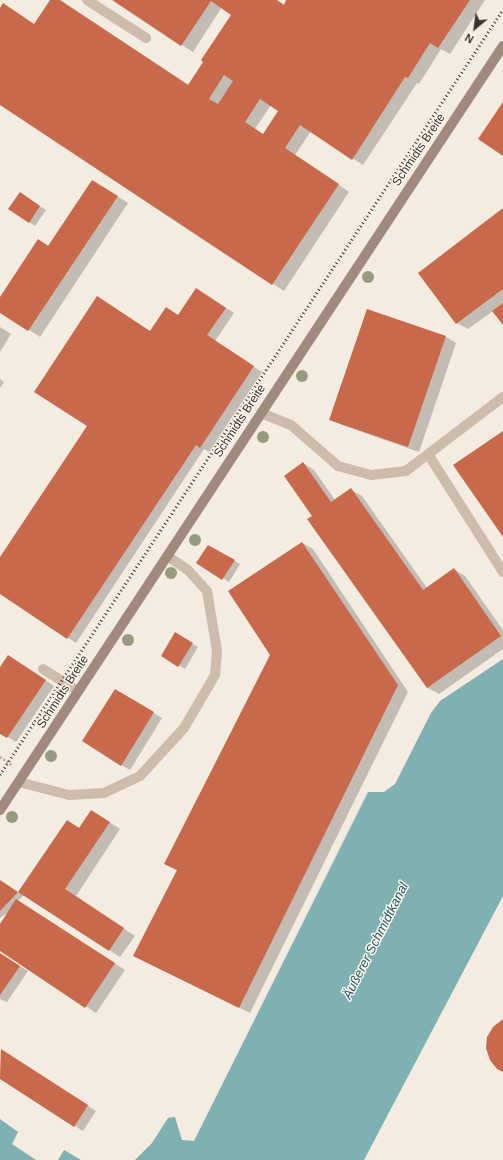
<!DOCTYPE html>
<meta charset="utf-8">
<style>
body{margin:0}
#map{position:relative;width:503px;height:1160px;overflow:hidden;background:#f4ebe1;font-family:Arial,sans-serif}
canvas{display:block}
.north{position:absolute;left:455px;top:8px;width:40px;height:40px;-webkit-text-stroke:3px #fbf5ee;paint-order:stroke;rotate:209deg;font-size:11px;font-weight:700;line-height:16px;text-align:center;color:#3b302b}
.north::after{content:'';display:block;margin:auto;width:14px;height:18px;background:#3b302b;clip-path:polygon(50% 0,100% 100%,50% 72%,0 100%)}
</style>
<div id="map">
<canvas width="503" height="1160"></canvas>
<div class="north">N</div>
</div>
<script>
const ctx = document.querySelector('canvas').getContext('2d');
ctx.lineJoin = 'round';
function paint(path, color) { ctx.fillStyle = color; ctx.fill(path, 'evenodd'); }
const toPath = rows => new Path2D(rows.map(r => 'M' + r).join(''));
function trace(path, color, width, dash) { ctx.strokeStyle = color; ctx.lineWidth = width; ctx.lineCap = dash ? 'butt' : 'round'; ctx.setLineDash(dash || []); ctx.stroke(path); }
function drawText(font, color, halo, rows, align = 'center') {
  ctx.font = font + ' Arial,sans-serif'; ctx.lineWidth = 3; ctx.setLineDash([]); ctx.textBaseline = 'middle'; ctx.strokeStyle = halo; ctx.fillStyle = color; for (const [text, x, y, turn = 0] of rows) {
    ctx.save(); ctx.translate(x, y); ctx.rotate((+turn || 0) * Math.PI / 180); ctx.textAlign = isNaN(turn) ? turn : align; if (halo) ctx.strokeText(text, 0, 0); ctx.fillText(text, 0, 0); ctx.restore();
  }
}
paint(toPath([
 [503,659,503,896,364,1160,135,1160,152,1143,168,1118,175,1117,182,1140,194,1141,368,792,384,792,395,784,431,713,440,701],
 [0,1119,18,1132,12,1144,36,1160,0,1160],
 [64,1150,81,1160,58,1160]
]), '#7fb0b2');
paint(toPath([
 [51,0,59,0,64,3,189,85,233,15,222,7,193,52,113,0,276,0,284,5,288,0,485,0,450,54,441,49,419,84,417,83,363,165,311,131,295,155,349,192,284,291,0,104,0,10,35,25],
 [271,105,280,111,264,135,255,129],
 [103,187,128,203,40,337,0,311,0,299,39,240,49,246],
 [26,197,46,210,35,226,10,209],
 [503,209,503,324,493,311,468,329,457,323],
 [205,294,234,313,215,341,262,372,209,452,204,449,76,643,0,593,0,559,151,332,179,316],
 [0,327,11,334,0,352],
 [446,337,456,343,419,452,342,425,331,419],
 [0,379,4,382,0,388],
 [303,463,314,470,335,500,351,490,362,496,427,588,454,569,465,576,503,630,503,649,439,694,428,688,313,516],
 [302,543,313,549,408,692,250,1013,134,956,178,871,165,864,271,655],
 [208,546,240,564,229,582,198,562],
 [175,634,198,647,185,669,162,655],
 [9,656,54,686,16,742,0,732,0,669],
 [115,690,162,718,130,770,121,765],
 [102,817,120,829,76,896,135,936,120,957,24,895,18,901,125,970,96,1013,0,950,0,926,9,912,0,918,0,881,18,893,67,821,80,828],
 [0,954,28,971,7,1002,0,999],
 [1,1050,96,1111,83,1131,0,1078]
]), '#0003');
paint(toPath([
 [50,0,60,0,188,85,203,62,201,60,231,15,211,1,181,46,112,0,277,0,284,5,286,0,470,0,438,48,430,43,408,78,405,77,352,160,300,125,285,148,339,184,272,285,0,105,0,8,3,3,34,24],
 [224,75,233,81,218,104,209,99],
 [260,99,278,111,263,134,245,122],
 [503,102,503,156,478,139],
 [92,180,118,196,28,331,0,313,0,297,38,239,48,246],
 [20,192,40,206,29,223,8,209],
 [503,208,503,289,456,324,418,273],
 [196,288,226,308,207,335,254,366,200,448,196,445,67,639,0,594,0,557,87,426,34,392,97,296,150,331,166,307,178,315],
 [503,303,503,325,492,311],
 [367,309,446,336,408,447,329,420],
 [503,431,503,537,453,465],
 [303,462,331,502,351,488,423,590,454,568,501,636,427,688,307,519,312,516,284,476],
 [302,542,398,685,239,1008,133,956,177,870,164,864,270,655,228,591],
 [208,545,235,560,222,580,196,563],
 [175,632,193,643,178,667,161,656],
 [8,655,46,680,7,738,0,734,0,667],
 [115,689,154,712,121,766,82,741],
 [91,810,110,822,65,889,124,928,109,951,18,892,67,820,79,828],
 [0,880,18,892,0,911],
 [16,899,115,963,85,1008,0,951,0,924],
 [0,953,20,966,0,995],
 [503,1019,503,1072,497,1069,490,1060,486,1048,487,1037,493,1027],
 [1,1049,88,1105,74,1127,0,1079]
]), '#c8694b');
trace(toPath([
 [0,757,13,766]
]), '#b9a596', 2.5, [2, 2]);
trace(toPath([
 [87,0,146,38],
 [261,413,291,425,338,466,371,475,406,471,503,397],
 [428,454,503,572],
 [43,669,78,691],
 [19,782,69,795,104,793,140,776,184,728,215,675,217,651,207,591,188,570,167,556]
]), '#cdbbac', 10);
trace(toPath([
 [0,810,503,46]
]), '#a18a7d', 10);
trace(toPath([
 [0,775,503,10]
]), '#3b302b', 3, [1, 3]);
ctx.fillStyle = '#969b7f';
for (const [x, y] of [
 [368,277],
 [302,376],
 [263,437],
 [195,540],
 [171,573],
 [128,640],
 [51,756],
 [12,817]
]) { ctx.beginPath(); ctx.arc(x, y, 6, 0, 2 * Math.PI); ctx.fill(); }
drawText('12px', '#3b302b', '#fbf5ee', [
 ["Schmidts Breite",419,150,-56],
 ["Schmidts Breite",240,421,-57],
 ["Schmidts Breite",63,692,-57]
]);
drawText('italic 13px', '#1f5a5e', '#fbf5ee', [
 ["Äußerer Schmidtkanal",376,941,-63]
]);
</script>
